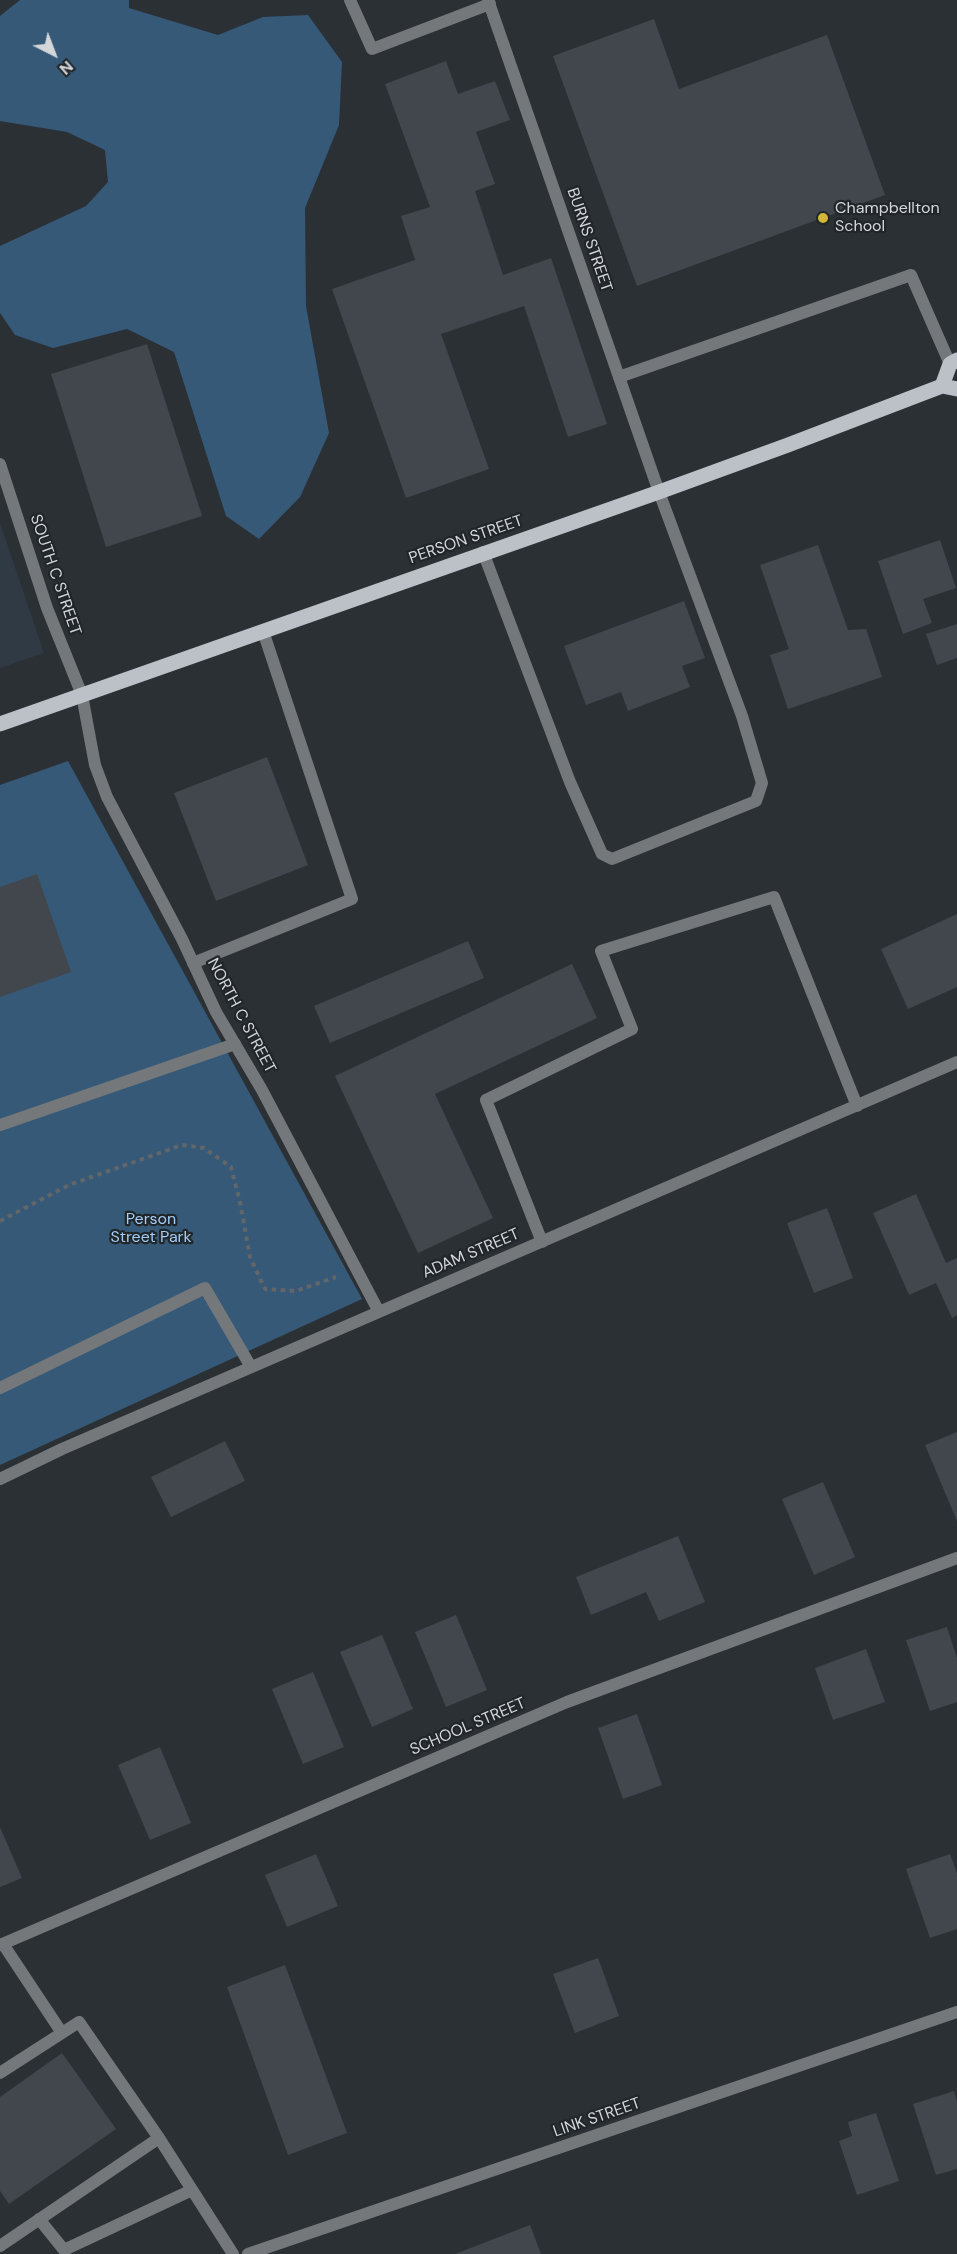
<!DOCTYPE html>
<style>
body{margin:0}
#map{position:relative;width:957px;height:2254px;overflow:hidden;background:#2b3035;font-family:"DM Sans",sans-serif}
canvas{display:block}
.north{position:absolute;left:24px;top:24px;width:60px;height:60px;-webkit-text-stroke:4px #21262b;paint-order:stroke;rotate:138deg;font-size:16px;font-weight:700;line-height:24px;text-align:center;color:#d3d7da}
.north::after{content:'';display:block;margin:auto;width:21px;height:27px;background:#d3d7da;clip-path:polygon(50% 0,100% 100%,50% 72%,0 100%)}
</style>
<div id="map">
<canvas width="957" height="2254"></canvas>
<div class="north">N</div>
</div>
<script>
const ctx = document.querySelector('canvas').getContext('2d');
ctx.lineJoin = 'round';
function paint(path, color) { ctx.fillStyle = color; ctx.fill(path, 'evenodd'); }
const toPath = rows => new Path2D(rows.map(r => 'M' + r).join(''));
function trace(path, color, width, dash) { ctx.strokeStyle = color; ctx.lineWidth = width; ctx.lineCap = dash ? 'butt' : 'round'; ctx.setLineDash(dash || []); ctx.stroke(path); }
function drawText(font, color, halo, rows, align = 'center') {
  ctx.font = font + ' "DM Sans",sans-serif'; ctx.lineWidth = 4.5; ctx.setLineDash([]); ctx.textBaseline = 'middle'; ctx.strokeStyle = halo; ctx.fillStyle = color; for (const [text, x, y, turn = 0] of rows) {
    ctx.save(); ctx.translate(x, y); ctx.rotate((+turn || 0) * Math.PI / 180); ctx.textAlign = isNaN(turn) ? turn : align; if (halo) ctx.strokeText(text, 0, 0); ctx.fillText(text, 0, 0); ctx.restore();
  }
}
paint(toPath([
 [0,523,44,653,0,668]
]), '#303a44');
paint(toPath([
 [20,0,129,0,129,8,218,35,263,17,308,15,342,62,339,125,305,208,306,306,329,433,300,497,259,539,226,516,174,352,127,329,53,348,15,335,0,313,0,246,86,206,108,182,105,150,67,132,0,121,0,16],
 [68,761,362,1299,0,1465,0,785]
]), '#365978');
paint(toPath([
 [654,19,679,89,827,35,885,195,637,286,553,56],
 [446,61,458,94,495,81,510,120,476,132,495,184,475,191,503,275,551,258,607,424,568,437,524,306,441,334,489,469,406,498,332,289,415,260,401,216,430,207,385,84],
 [147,344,202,516,106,547,51,374],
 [940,540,956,588,923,599,932,623,903,634,878,561],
 [818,545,848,630,866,629,882,677,788,709,770,655,789,649,760,565],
 [684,601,705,658,682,666,690,687,628,711,621,692,586,705,564,646],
 [957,624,957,658,937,665,926,634],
 [267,757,308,865,216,901,174,793],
 [37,874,71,972,0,997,0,887],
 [957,914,957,987,908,1009,881,949],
 [468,941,484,978,330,1043,314,1006],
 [572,964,597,1018,435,1094,493,1218,418,1253,335,1076],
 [916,1194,946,1263,957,1258,957,1315,952,1318,936,1283,909,1295,873,1213],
 [827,1208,853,1278,814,1293,787,1223],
 [957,1432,957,1521,925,1445],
 [225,1441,245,1481,171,1517,151,1477],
 [823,1482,855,1557,814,1575,782,1499],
 [678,1536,705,1602,659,1621,646,1592,591,1615,576,1577],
 [456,1615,487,1690,446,1707,415,1632],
 [947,1627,957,1658,957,1702,930,1711,906,1640],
 [382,1635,413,1709,372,1727,340,1652],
 [866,1649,885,1702,833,1720,815,1668],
 [313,1672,344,1747,303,1764,272,1689],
 [637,1714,662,1785,623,1799,598,1728],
 [160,1747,191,1823,150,1840,118,1765],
 [0,1827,22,1878,0,1887],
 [316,1854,338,1906,287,1927,265,1875],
 [950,1854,957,1873,957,1929,930,1938,906,1869],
 [598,1958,619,2016,575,2033,553,1974],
 [285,1965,347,2133,288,2155,227,1987],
 [62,2053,116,2129,9,2204,0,2191,0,2097],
 [954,2091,957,2102,957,2169,936,2175,913,2104],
 [876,2113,899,2181,857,2195,839,2141,852,2136,848,2122],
 [530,2225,541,2254,455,2254]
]), '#41474c');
trace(toPath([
 [0,1221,69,1185,182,1145,204,1148,231,1167,240,1202,250,1257,265,1289,296,1291,336,1277]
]), '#61666a', 4, [4.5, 4.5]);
trace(toPath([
 [350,0,372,49,490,4],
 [619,377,911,275,950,364],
 [483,552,570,782,602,854,612,859,756,801,762,783,742,716,659,492],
 [193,963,352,899,263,631],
 [0,1125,235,1044],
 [542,1242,486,1100,632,1029,601,951,774,897,857,1106],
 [0,1388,205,1288,251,1367],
 [3,1944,62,2033],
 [0,2073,79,2022,159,2138,233,2254],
 [39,2219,64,2250,192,2190],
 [0,2246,159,2138]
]), '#75787b', 12);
trace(toPath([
 [488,0,659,492],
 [0,464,47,608,82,695,95,765,107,797,182,939,216,1012,262,1090,379,1312],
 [0,1479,62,1449,957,1062],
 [0,1945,567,1702,957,1558],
 [248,2254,957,2012]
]), '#75787b', 12);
trace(toPath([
 [942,386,950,364,957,360],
 [0,724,659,492,788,445,942,386,957,389]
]), '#bbc1c6', 15);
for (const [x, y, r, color] of [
 [823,218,6,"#d2b736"]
]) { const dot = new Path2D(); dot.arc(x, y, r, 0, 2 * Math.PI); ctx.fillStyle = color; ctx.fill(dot); trace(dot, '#21262b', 2); }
drawText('16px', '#d3d7da', '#21262b', [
 ["Champbellton",835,209],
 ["School",835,227]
], 'left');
drawText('16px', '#d3d7da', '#21262b', [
 ["BURNS STREET",589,240,71],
 ["PERSON STREET",466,540,-19],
 ["SOUTH C STREET",55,575,71],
 ["NORTH C STREET",241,1016,62],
 ["ADAM STREET",471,1254,-23],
 ["SCHOOL STREET",468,1727,-23],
 ["LINK STREET",597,2118,-19]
]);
drawText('16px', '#a2cdf5', '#21262b', [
 ["Person",151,1220],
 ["Street Park",151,1238]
]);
</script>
